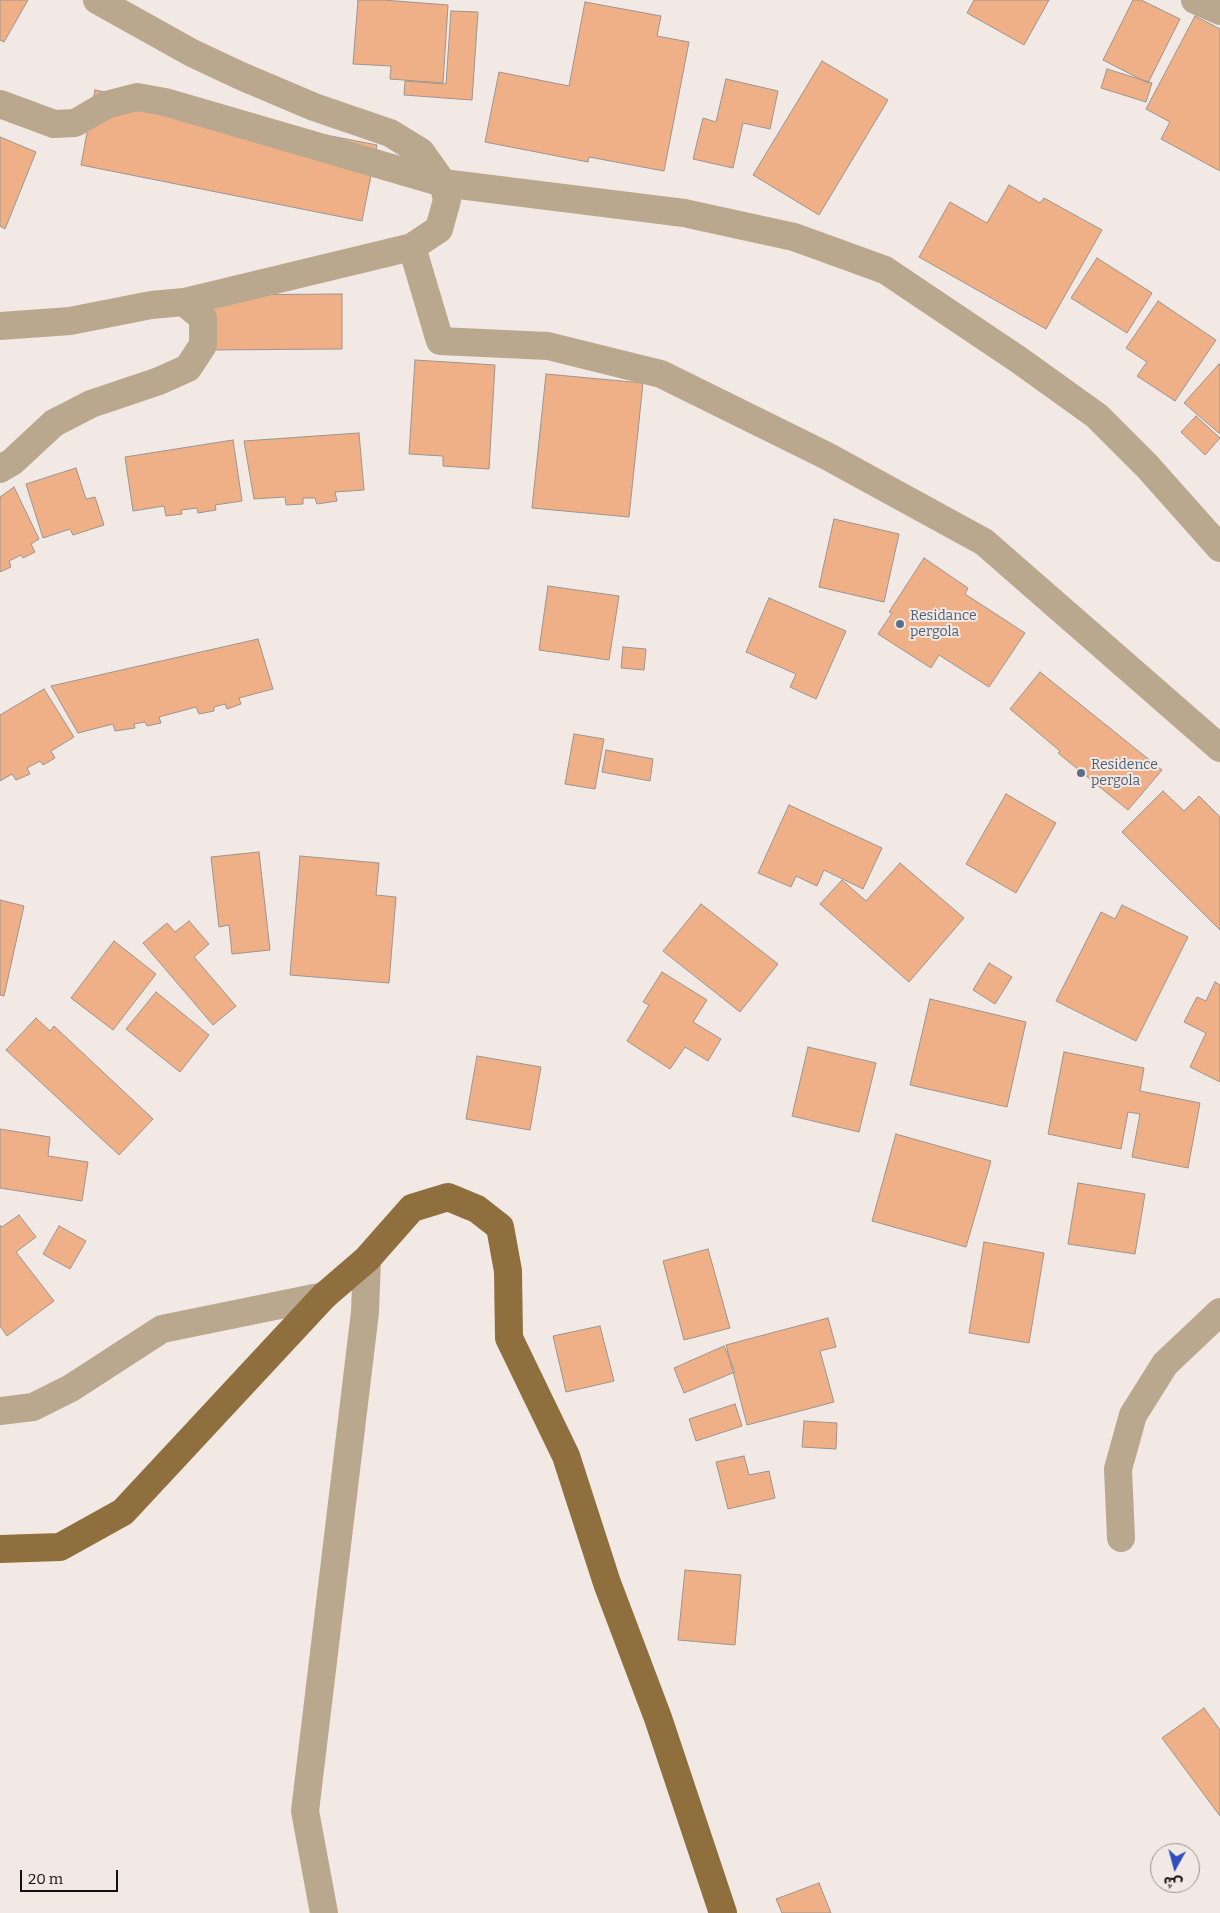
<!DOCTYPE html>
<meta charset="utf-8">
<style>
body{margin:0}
#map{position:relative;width:1220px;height:1913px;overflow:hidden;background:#f2e9e4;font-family:Bitter,"Noto Sans Arabic",serif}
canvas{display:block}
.north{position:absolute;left:1150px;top:1843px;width:50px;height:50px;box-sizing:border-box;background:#f2e9e4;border:1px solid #99928f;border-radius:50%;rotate:187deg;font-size:14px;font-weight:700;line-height:20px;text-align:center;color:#13100f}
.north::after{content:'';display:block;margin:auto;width:18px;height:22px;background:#304dbe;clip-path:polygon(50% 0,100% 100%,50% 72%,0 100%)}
.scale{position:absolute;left:20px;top:1870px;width:98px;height:22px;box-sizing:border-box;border:2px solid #13100f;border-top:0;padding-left:6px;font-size:15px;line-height:18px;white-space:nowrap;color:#13100f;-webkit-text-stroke:4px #f2e9e4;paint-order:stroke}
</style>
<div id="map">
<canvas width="1220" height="1913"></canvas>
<div class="north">ش</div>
<div class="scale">20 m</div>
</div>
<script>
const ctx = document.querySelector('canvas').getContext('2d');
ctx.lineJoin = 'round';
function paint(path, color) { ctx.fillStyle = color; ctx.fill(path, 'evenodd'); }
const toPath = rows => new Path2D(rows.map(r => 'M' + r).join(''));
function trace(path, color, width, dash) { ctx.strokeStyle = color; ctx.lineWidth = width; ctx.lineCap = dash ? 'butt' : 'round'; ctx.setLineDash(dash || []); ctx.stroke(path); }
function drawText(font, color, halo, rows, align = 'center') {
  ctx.font = font + ' Bitter,serif'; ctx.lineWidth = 4; ctx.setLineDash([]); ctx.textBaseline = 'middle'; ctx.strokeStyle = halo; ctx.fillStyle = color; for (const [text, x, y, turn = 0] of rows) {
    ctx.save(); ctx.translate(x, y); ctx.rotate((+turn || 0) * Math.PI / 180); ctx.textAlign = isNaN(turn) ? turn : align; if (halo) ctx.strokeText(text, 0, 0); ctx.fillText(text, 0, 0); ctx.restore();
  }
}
const building = toPath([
 [0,0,28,0,4,42,0,40,0,0],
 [358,0,383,0,448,5,443,83,390,79,391,66,353,64,358,0],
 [974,0,1049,0,1024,45,967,13,974,0],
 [1133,0,1141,0,1180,19,1148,83,1103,60,1133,0],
 [585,2,661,16,657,36,689,42,664,171,589,157,588,162,485,142,499,72,569,86,585,2],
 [451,11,478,12,472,100,404,95,405,81,446,84,451,11],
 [1195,16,1220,29,1220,171,1161,139,1170,122,1146,109,1195,16],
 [822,61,888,100,819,215,753,175,822,61],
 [1107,69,1152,83,1146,102,1101,88,1107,69],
 [726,79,778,91,770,129,743,123,733,168,693,159,703,118,716,122,726,79],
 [95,90,377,145,362,221,81,165,95,90],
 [0,137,36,152,5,229,0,226,0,137],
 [1009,185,1040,203,1044,198,1102,230,1046,329,919,257,950,202,987,223,1009,185],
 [1097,258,1152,293,1127,333,1071,298,1097,258],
 [342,294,342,349,205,350,205,295,342,294],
 [1158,301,1216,340,1175,401,1137,376,1147,362,1126,348,1158,301],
 [415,360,495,365,489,469,443,466,443,456,409,454,415,360],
 [1219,364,1220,365,1220,434,1184,403,1219,364],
 [546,374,643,383,629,517,532,508,546,374],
 [1196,416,1220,438,1205,455,1181,432,1196,416],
 [359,433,364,490,335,492,337,501,317,504,315,498,303,498,303,504,286,505,285,497,254,499,244,441,359,433],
 [233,440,242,501,215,505,216,510,198,513,197,508,181,510,182,514,166,516,164,506,133,511,125,457,233,440],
 [76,468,86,499,95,497,104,525,73,535,70,529,43,538,26,484,76,468],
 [14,487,39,539,31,544,35,552,23,558,21,555,9,561,11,567,0,572,0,497,14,487],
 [834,519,899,534,884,602,819,587,834,519],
 [924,558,968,588,965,594,1025,633,989,687,939,655,931,668,878,634,892,613,889,612,924,558],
 [548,586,619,596,609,660,539,650,548,586],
 [769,598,846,631,816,699,790,687,796,674,746,652,769,598],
 [258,639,273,689,239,698,241,704,227,709,225,704,214,707,214,711,199,714,196,707,159,717,161,723,147,726,145,722,134,724,135,728,115,731,113,724,78,733,51,686,258,639],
 [623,647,646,649,644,670,621,668,623,647],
 [1040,672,1162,770,1128,810,1058,753,1060,751,1010,709,1040,672],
 [44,689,74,737,51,751,55,758,43,765,40,761,27,768,30,774,16,780,12,774,0,781,0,715,44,689],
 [574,734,604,739,595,789,565,784,574,734],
 [606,750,653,759,650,781,602,772,606,750],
 [1163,791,1184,811,1199,796,1220,817,1220,930,1122,832,1163,791],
 [1006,794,1056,823,1016,893,966,864,1006,794],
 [789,805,882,848,863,889,824,870,817,886,796,876,791,887,758,873,789,805],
 [259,852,270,950,232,954,229,925,219,927,211,857,259,852],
 [300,856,379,863,376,895,396,897,389,983,290,975,300,856],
 [900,863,964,918,909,982,820,904,842,880,866,901,900,863],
 [0,900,24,906,4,996,0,995,0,900],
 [701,904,778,964,740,1012,663,951,701,904],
 [1122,905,1188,937,1136,1041,1056,1001,1101,912,1115,919,1122,905],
 [189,921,209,944,194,957,236,1006,213,1025,143,943,167,923,175,932,189,921],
 [114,941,156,974,113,1030,71,998,114,941],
 [989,963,1012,977,995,1004,973,990,989,963],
 [662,972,707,1000,693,1022,721,1039,708,1061,685,1047,670,1069,627,1041,649,1005,643,1002,662,972],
 [1215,982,1220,985,1220,1082,1190,1067,1206,1033,1184,1022,1197,997,1206,1001,1215,982],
 [156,992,209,1035,180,1072,126,1029,156,992],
 [930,999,1026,1022,1007,1107,910,1085,930,999],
 [36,1018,50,1031,54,1026,153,1119,119,1155,6,1050,36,1018],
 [808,1047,876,1063,859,1132,792,1116,808,1047],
 [1064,1052,1144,1068,1140,1091,1200,1103,1188,1168,1132,1157,1140,1114,1128,1112,1121,1149,1048,1134,1064,1052],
 [477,1056,541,1067,530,1130,466,1119,477,1056],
 [0,1129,50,1137,48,1156,88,1162,82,1201,0,1188,0,1129],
 [896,1134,991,1161,966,1247,872,1221,896,1134],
 [1078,1183,1145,1194,1135,1254,1068,1244,1078,1183],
 [19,1215,36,1237,16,1252,54,1301,7,1336,0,1326,0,1225,2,1227,19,1215],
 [59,1226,86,1241,70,1269,43,1254,59,1226],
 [984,1242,1044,1253,1029,1343,969,1333,984,1242],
 [708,1249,730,1328,684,1340,663,1261,708,1249],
 [828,1318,836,1347,820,1351,834,1402,747,1425,726,1345,828,1318],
 [600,1326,614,1381,566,1392,553,1336,600,1326],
 [724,1346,735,1372,684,1393,674,1368,724,1346],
 [735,1404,742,1426,696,1441,689,1419,735,1404],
 [804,1421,837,1423,836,1449,802,1447,804,1421],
 [744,1456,749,1475,769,1471,775,1498,728,1509,716,1462,744,1456],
 [685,1570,741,1575,735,1645,678,1640,685,1570],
 [1204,1708,1220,1730,1220,1816,1162,1738,1204,1708],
 [819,1883,831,1913,782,1913,776,1899,819,1883]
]);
paint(building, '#f0b087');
trace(building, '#9c948f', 1);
trace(toPath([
 [97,0,192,53,241,76,314,107,390,133,421,152,443,183,447,200,439,229,412,247,184,302],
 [1195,0,1220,11],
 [0,104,54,124,75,123,106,105,137,97,165,102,443,183,684,213,794,237,885,270,1019,360,1097,416,1147,466,1220,548],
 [412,247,440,341,548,346,661,374,827,456,984,542,1220,748],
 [0,326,70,321,151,305,184,302,203,318,203,345,188,368,159,381,91,404,54,423,12,462,0,469],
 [0,1411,33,1407,71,1388,162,1329,324,1296],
 [1121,1538,1118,1469,1133,1415,1165,1364,1220,1312],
 [324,1913,305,1811,365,1312,367,1259]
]), '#baa88e', 28);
trace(toPath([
 [0,1549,60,1547,123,1512,324,1296,367,1259,412,1208,448,1197,477,1209,500,1227,508,1271,509,1338,566,1456,607,1583,658,1718,723,1913]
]), '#8f6f3d', 28);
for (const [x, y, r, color] of [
 [900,624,5,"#5c6f8a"],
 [1081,773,5,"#5c6f8a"]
]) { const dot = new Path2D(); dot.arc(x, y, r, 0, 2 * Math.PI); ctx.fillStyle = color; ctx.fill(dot); trace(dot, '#f2e9e4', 2); }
drawText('14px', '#4e5e75', '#f2e9e4', [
 ["Residance",910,616],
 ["pergola",910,632],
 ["Residence",1091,765],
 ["pergola",1091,781]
], 'left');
</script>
